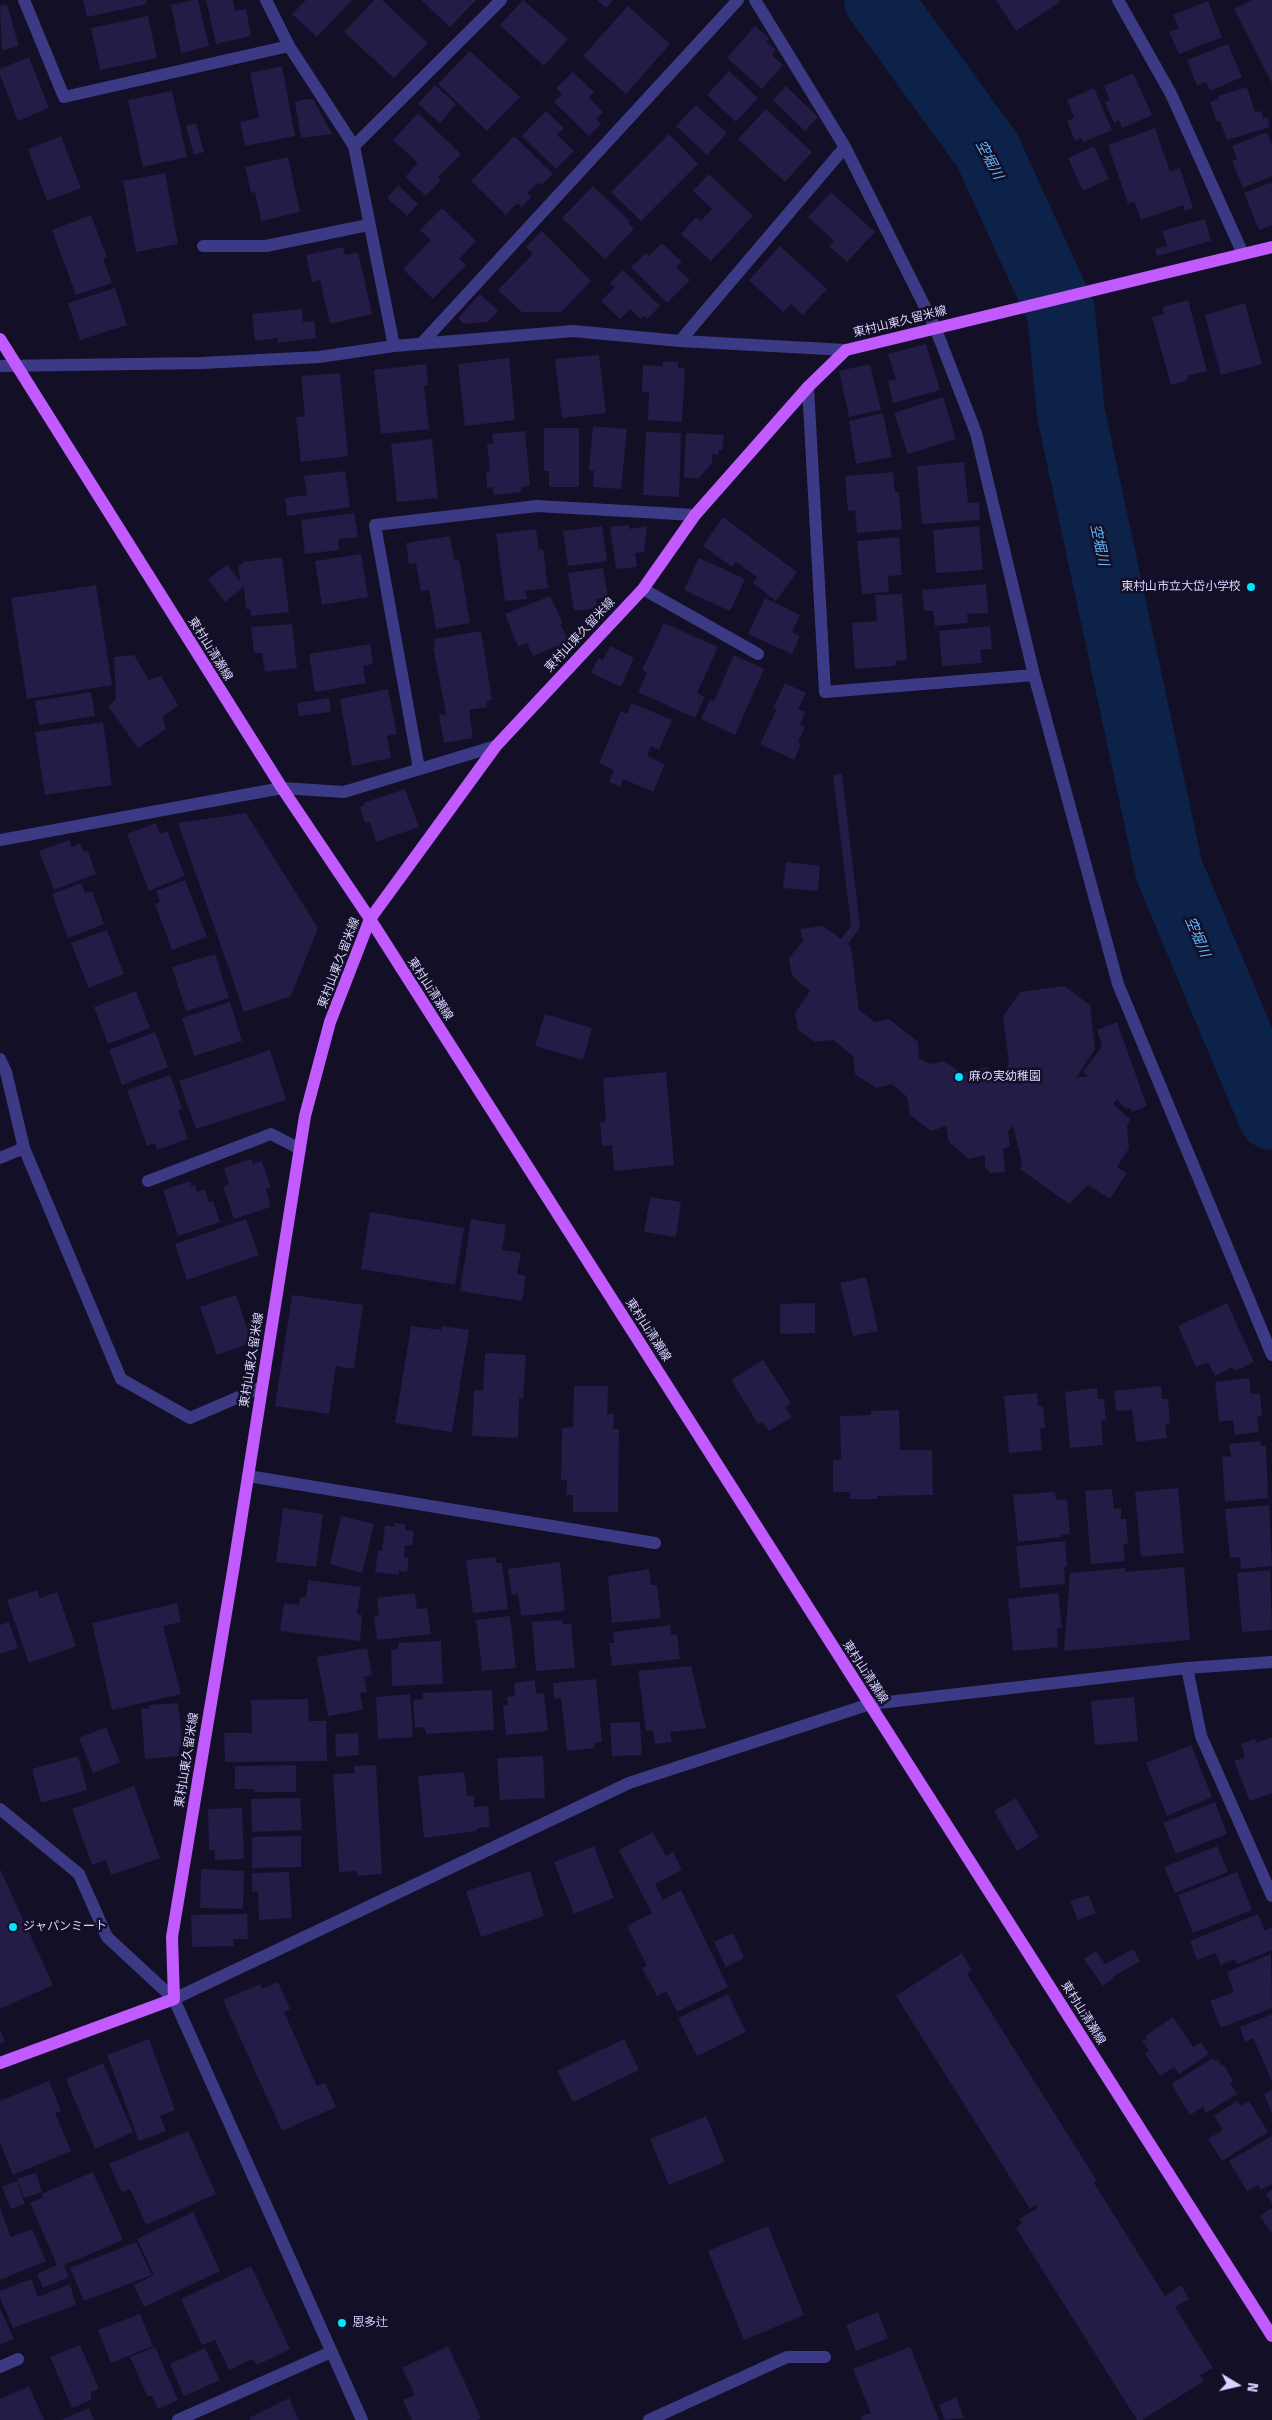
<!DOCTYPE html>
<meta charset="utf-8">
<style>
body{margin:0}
#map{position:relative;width:1272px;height:2420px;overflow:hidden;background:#130f26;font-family:"Fira Sans",sans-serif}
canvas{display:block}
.north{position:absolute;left:1212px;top:2360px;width:50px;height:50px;-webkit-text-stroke:4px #130f26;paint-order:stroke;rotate:99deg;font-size:14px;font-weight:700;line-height:20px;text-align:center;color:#d9d4ff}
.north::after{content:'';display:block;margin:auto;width:18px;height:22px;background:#d9d4ff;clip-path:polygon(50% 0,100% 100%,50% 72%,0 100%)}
</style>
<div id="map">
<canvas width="1272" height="2420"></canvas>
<div class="north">N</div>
</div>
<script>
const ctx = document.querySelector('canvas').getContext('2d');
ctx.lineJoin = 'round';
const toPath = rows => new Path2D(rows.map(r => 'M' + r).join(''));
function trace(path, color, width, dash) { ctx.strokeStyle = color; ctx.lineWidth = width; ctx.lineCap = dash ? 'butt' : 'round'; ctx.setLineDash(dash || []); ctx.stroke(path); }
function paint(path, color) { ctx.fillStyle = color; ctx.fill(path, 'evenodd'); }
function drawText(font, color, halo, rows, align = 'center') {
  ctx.font = font + ' "Fira Sans","Noto Sans JP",sans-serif'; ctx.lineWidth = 5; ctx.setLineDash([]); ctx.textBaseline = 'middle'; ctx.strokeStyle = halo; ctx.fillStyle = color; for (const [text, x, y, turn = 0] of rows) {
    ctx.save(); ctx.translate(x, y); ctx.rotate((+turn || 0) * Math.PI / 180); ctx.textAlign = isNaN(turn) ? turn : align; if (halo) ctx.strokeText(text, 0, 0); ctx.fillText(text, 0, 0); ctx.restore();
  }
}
trace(toPath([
 [878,0,987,150,1061,312,1071,414,1169,870,1272,1116]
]), '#0c2248', 68);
paint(toPath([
 [83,0,146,0,147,4,87,17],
 [193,0,198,0,209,46,181,53,171,5],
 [206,0,233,0,235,11,246,9,251,36,216,44],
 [306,0,352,0,317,37,292,14],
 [374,0,382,0,428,43,394,78,344,32],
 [421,0,476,0,450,27],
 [523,0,568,39,544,66,500,25],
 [597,0,613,0,606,8],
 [996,0,1059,0,1060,2,1016,31],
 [1252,0,1272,0,1272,83,1234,9],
 [1208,1,1222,37,1179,54,1169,32,1179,28,1173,15],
 [7,4,18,43,18,46,2,51,0,6],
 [628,6,670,44,626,94,583,56],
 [148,16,157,58,100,70,91,28],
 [755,26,769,38,766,42,776,50,772,55,783,65,762,89,727,58],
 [1228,44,1242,77,1210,91,1206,82,1197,86,1187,60],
 [470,51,520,97,487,131,438,84],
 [29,57,49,108,18,121,0,75,0,69],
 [282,66,295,136,245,146,240,122,259,118,250,73],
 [729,71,758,98,736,122,707,95],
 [573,72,594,92,589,98,603,112,596,119,601,124,589,136,554,102,562,94,556,88],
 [1133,73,1152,115,1122,128,1119,120,1114,123,1105,102,1110,100,1104,86],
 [435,85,456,104,440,123,418,104],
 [786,86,818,117,805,131,773,100],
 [1247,87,1255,112,1261,111,1263,119,1267,117,1270,127,1227,140,1220,121,1217,122,1210,102,1219,99,1218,96],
 [1094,88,1112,130,1083,142,1081,138,1075,141,1067,121,1074,118,1067,100],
 [172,91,187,157,143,167,128,100],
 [307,99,313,99,332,134,301,138,295,102],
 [696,105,727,133,707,155,676,126],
 [766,109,812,152,785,182,738,139],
 [546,111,564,128,557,135,574,151,556,169,522,136],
 [418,113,461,154,438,177,441,180,426,196,405,177,418,163,393,140],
 [196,123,204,152,194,155,186,126],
 [1155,128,1170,171,1180,168,1193,208,1185,211,1183,205,1141,220,1134,201,1128,204,1108,145],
 [1267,132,1272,145,1272,176,1243,188,1232,161,1237,159,1232,146],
 [669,134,698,164,641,221,611,192],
 [61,136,81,188,47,201,28,149],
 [514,136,553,174,541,185,538,183,527,193,531,197,522,207,517,203,506,215,471,181],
 [1094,146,1109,179,1083,191,1068,158],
 [288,157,300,212,261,221,255,192,251,193,245,167],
 [165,173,178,244,136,252,123,181],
 [709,174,753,216,711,261,681,234,696,217,701,221,712,209,693,191],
 [1272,182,1272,225,1259,230,1244,193],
 [398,185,418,204,407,216,387,198],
 [593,186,630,221,628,223,634,229,605,259,562,218],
 [831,192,875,232,847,262,829,246,834,241,808,217],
 [442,208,476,241,459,259,466,265,433,299,403,269,431,240,420,230],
 [91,215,107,257,103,259,112,283,76,295,52,230],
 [1205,219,1211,241,1157,256,1155,249,1167,246,1162,231],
 [542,231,591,281,561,312,522,312,498,290,533,254,526,247],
 [662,243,682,262,676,267,690,280,667,303,631,267,646,253,649,256],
 [780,246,827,289,803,315,791,304,783,312,749,280],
 [343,247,345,255,358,252,372,314,330,324,320,280,312,282,306,255],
 [623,270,660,306,647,319,644,316,641,319,630,309,620,319,601,301,615,287,610,283],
 [115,288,127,325,80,340,68,303],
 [480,294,498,311,488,322,464,324,458,318],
 [1188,300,1207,371,1187,376,1188,380,1171,385,1152,317,1164,314,1162,307],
 [1245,303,1262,364,1221,375,1205,315],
 [302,309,303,322,314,321,316,338,278,343,277,338,255,341,252,314],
 [926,344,940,390,893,403,888,381,896,379,888,354],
 [599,355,606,413,562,418,555,359],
 [509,358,515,420,465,426,458,364],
 [663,361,678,362,678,368,685,368,682,422,648,420,649,393,642,392,643,365,663,366],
 [426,364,428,385,424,386,429,429,381,434,374,370],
 [870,364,881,410,849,417,839,371],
 [340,373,348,456,301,462,296,417,305,416,301,376],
 [943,397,956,439,908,454,894,413],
 [883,413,892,457,856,464,849,421],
 [593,426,627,429,621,489,593,487,594,471,589,470],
 [544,428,579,428,579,487,549,487,549,471,544,471],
 [525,431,530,486,521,487,522,492,494,495,493,487,487,488,486,472,490,471,487,444,493,443,492,434],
 [646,432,681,433,679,497,643,495],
 [686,433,724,435,722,450,719,450,718,455,712,454,712,463,699,478,684,478],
 [432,439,438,498,397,502,391,444],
 [964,462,968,503,979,502,980,520,922,524,917,466],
 [345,471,350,507,287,516,285,498,307,495,304,476],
 [893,472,895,492,899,492,902,529,857,533,855,510,848,511,845,476],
 [354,513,358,537,338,539,339,550,305,554,301,520],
 [723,517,797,572,776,601,753,583,757,577,736,562,732,567,703,546],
 [629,525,629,529,647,526,644,552,635,553,637,567,616,569,610,527],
 [602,526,607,561,568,566,563,531],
 [979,526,983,570,936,573,933,530],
 [536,529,539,550,543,549,548,588,525,591,527,599,505,601,496,534],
 [450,536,454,560,459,559,470,623,436,629,429,590,421,591,416,563,409,564,406,543],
 [899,537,902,575,888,576,889,592,862,594,857,541],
 [361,554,368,597,322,605,315,561],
 [282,557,289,612,251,616,250,609,246,609,244,587,225,602,208,579,227,565,240,581,238,565,243,564,242,562],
 [699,558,745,579,730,611,684,590],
 [603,568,608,597,596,599,598,608,574,611,568,573],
 [986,584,988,613,967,614,968,623,935,626,933,611,924,611,922,590],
 [96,585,112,685,27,699,11,598],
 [902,594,907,660,896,661,895,666,855,669,852,623,877,621,875,595],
 [550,596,563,623,560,624,569,641,533,656,527,643,518,647,505,614],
 [765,598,800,615,792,632,800,636,792,654,748,634],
 [664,623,718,647,697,693,705,697,695,718,638,692,647,673,642,670],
 [292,624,297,668,265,672,262,653,254,653,251,627],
 [990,626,992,649,980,650,982,663,942,666,939,631],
 [481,631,492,700,486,701,487,707,469,710,473,738,444,743,439,715,446,714,433,646,435,646,434,639],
 [370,644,373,664,363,666,366,683,315,692,309,654],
 [610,646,634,658,621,687,591,673,598,658,603,660],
 [134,655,149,680,161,676,178,705,163,717,166,729,138,748,108,706,116,699,114,657],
 [734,655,764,669,735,735,701,719,710,700,714,701],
 [785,683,806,693,798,709,805,712,800,725,805,727,798,742,801,744,794,760,760,744,777,709,773,708],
 [388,689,397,734,387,736,391,758,352,766,340,699],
 [91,692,95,716,39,725,35,701],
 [329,698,331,712,299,716,297,703],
 [632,703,672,720,659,750,651,746,647,756,665,764,653,792,623,779,620,787,609,782,614,770,599,763,621,711,627,714],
 [103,722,112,785,45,795,35,732],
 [842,774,860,927,848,944,851,946,859,1010,875,1022,889,1019,918,1042,919,1058,930,1064,944,1061,961,1073,988,1067,991,1070,1006,1069,1009,1063,1003,1017,1020,992,1064,986,1090,1005,1095,1049,1076,1078,1088,1076,1083,1072,1102,1046,1097,1030,1117,1022,1147,1106,1132,1112,1130,1108,1126,1109,1117,1099,1113,1104,1130,1119,1127,1127,1129,1148,1117,1167,1127,1173,1110,1199,1088,1185,1069,1204,1020,1169,1022,1163,1013,1126,1008,1131,1010,1146,1003,1149,1005,1172,991,1173,985,1168,985,1155,969,1159,949,1142,946,1126,931,1131,910,1115,907,1097,892,1084,876,1088,855,1074,853,1056,833,1040,815,1042,798,1030,795,1013,810,991,792,976,789,958,803,941,800,929,823,926,841,939,851,926,833,775],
 [405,789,419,827,376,842,370,822,365,823,360,807,364,805,363,803],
 [246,813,318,928,291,996,244,1012,178,823],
 [156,823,160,834,167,831,185,876,149,891,127,834],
 [69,840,72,847,80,843,84,852,88,851,96,874,54,890,39,851],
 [786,862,820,866,818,891,783,888],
 [185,880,207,937,172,950,155,904,160,902,156,891],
 [81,883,85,893,92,891,104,924,68,938,52,894],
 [107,930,124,974,89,988,71,943],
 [215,954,229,998,186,1011,172,967],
 [136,991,150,1028,108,1044,94,1007],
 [230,1002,242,1041,194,1056,182,1018],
 [545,1014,592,1028,583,1060,535,1046],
 [155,1032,168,1067,122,1085,109,1050],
 [270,1050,286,1100,196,1129,179,1081],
 [666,1072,674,1165,614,1171,612,1145,602,1146,600,1123,606,1121,603,1078],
 [170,1075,182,1108,178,1110,188,1139,157,1150,155,1143,147,1146,127,1090],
 [251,1159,253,1164,262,1161,271,1188,266,1189,271,1207,234,1219,223,1186,229,1184,224,1168],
 [190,1181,191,1186,195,1185,197,1192,205,1190,209,1202,213,1201,220,1222,178,1236,163,1190],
 [650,1197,681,1202,676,1237,644,1232],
 [370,1212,464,1228,455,1285,361,1269],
 [246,1219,259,1255,187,1280,175,1244],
 [471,1219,506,1225,502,1250,521,1253,517,1274,526,1276,522,1301,460,1291],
 [866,1277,878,1331,853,1336,840,1283],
 [236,1295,252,1343,217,1355,200,1307],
 [292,1295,363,1305,354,1369,336,1366,329,1414,275,1406],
 [815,1303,815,1333,780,1334,780,1304],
 [1227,1303,1254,1362,1235,1371,1233,1367,1215,1376,1208,1362,1196,1367,1178,1326],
 [411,1326,441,1330,442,1326,469,1330,452,1432,395,1423],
 [485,1353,526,1355,523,1399,519,1398,518,1438,472,1436,474,1390,483,1391],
 [763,1360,791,1403,785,1407,792,1417,769,1431,762,1422,758,1424,731,1380],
 [1249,1378,1251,1394,1260,1394,1262,1416,1257,1416,1259,1432,1235,1435,1233,1420,1219,1422,1215,1382],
 [574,1386,608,1386,607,1414,614,1414,613,1429,619,1429,618,1512,573,1512,573,1495,566,1495,567,1480,561,1480,562,1428,573,1427],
 [1161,1386,1162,1399,1168,1399,1170,1423,1165,1424,1167,1438,1136,1442,1132,1410,1116,1411,1114,1391],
 [1097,1388,1098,1399,1104,1399,1106,1420,1101,1421,1103,1445,1070,1448,1065,1392],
 [1037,1393,1038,1406,1043,1406,1045,1428,1040,1429,1042,1450,1009,1453,1004,1396],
 [899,1410,900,1450,932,1450,933,1495,877,1496,877,1499,850,1499,850,1492,833,1492,833,1460,841,1459,840,1416,871,1415,871,1411],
 [1261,1441,1261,1446,1266,1445,1268,1498,1225,1502,1222,1457,1231,1456,1229,1444],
 [1178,1488,1184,1553,1141,1557,1135,1492],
 [1112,1489,1114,1509,1121,1508,1121,1519,1126,1519,1128,1544,1123,1544,1125,1561,1091,1564,1085,1491],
 [1055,1492,1056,1500,1067,1499,1070,1534,1061,1535,1061,1537,1018,1542,1013,1495],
 [1269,1505,1272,1566,1241,1569,1240,1557,1230,1558,1225,1509],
 [283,1508,323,1514,316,1567,276,1562],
 [341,1516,374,1524,362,1573,330,1564],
 [394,1523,405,1524,405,1530,414,1531,412,1546,405,1545,404,1558,409,1558,407,1572,399,1571,399,1575,375,1572,378,1551,382,1551,385,1525,394,1527],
 [1065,1541,1067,1567,1064,1567,1065,1584,1020,1588,1016,1546],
 [496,1557,496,1563,502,1563,508,1609,473,1613,466,1560],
 [560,1562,565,1611,521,1616,518,1594,512,1595,508,1569],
 [1184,1567,1190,1640,1064,1651,1070,1573,1125,1568,1125,1572],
 [649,1569,651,1585,657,1585,661,1618,612,1623,608,1576],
 [1270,1570,1272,1630,1242,1632,1237,1573],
 [308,1580,361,1587,357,1614,362,1615,360,1641,280,1631,284,1603,299,1605,300,1597,306,1597],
 [37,1590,40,1598,57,1592,76,1646,29,1663,7,1600],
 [415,1593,417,1609,427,1608,431,1634,377,1640,374,1617,379,1616,377,1598],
 [1058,1593,1062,1627,1057,1628,1058,1647,1013,1651,1008,1599],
 [177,1603,181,1622,163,1626,181,1694,112,1710,92,1623],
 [510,1616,516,1668,482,1671,476,1620],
 [562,1620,562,1624,571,1624,575,1668,536,1671,532,1622],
 [9,1622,18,1648,0,1654,0,1625],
 [670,1625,671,1635,677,1634,680,1659,612,1666,609,1643,614,1643,613,1632],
 [441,1641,443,1684,392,1686,391,1650,398,1649,398,1643],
 [367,1648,372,1675,364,1677,367,1692,360,1693,363,1710,328,1716,317,1657],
 [691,1666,706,1728,670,1732,672,1742,655,1744,653,1730,646,1731,638,1671],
 [596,1679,602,1742,594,1743,594,1748,567,1751,561,1698,554,1699,553,1683],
 [535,1680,536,1694,544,1693,548,1731,506,1735,503,1705,508,1705,507,1697,515,1696,514,1683],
 [492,1690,494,1730,426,1734,424,1727,415,1728,413,1700,423,1699,423,1693],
 [410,1694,413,1737,378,1739,376,1697],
 [1134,1697,1138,1741,1095,1745,1091,1701],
 [308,1699,309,1721,326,1721,327,1761,225,1762,224,1733,252,1733,251,1700],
 [178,1703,183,1746,179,1748,179,1756,145,1759,141,1709,149,1708,149,1705],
 [640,1722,642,1755,612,1756,610,1723],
 [106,1727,120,1762,93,1773,79,1738],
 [358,1733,359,1755,336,1757,335,1734],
 [1272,1737,1272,1793,1250,1801,1234,1761,1245,1757,1241,1744,1255,1739,1256,1743],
 [1191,1745,1212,1797,1167,1816,1146,1763],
 [78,1756,87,1790,41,1803,32,1769],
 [543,1756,545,1798,500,1800,497,1758],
 [296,1765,296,1792,254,1792,254,1789,235,1789,235,1766],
 [376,1765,382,1874,357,1876,357,1871,339,1872,333,1774,355,1773,354,1766],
 [464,1772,467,1796,474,1796,474,1807,488,1806,490,1827,477,1828,477,1831,424,1838,418,1776],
 [134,1786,160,1858,111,1875,106,1860,92,1865,72,1809],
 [300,1798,302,1830,252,1832,251,1799],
 [1016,1798,1039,1837,1017,1851,994,1811],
 [1215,1802,1227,1834,1176,1854,1163,1823],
 [242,1808,244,1859,215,1860,215,1850,209,1850,208,1809],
 [653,1832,666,1856,673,1852,682,1870,655,1884,663,1900,681,1890,728,1987,677,2012,666,1991,657,1996,642,1968,647,1966,627,1926,652,1913,619,1850],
 [301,1836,301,1867,252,1868,252,1837],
 [594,1846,614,1898,574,1914,554,1862],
 [1217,1846,1228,1872,1175,1893,1164,1867],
 [0,1869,53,1985,0,2009],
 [201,1869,244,1871,243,1909,200,1908],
 [530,1871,544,1916,481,1937,466,1891],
 [289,1872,292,1918,259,1920,258,1891,252,1892,252,1873],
 [1237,1872,1252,1910,1193,1933,1178,1895],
 [1089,1895,1096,1913,1078,1920,1070,1901],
 [247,1914,248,1939,233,1939,234,1946,192,1947,191,1915],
 [1258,1914,1265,1931,1272,1927,1272,1950,1237,1964,1235,1959,1221,1965,1215,1953,1197,1960,1190,1941],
 [733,1933,744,1958,726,1967,714,1942],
 [1133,1949,1140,1961,1113,1977,1114,1978,1103,1986,1084,1959,1096,1951,1105,1964],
 [962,1953,972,1970,967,1974,1097,2181,1094,2183,1165,2296,1181,2285,1189,2299,1175,2307,1213,2368,1200,2375,1204,2381,1142,2420,1137,2420,1016,2228,1022,2223,1019,2219,1038,2208,1036,2205,1030,2209,896,1996],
 [1271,1954,1272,2008,1221,2028,1210,2001,1234,1992,1227,1972],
 [278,1982,290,2009,284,2012,317,2086,325,2083,336,2107,282,2131,223,2000,260,1984,262,1989],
 [728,1994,746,2032,697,2056,678,2018],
 [1272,2014,1272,2081,1253,2038,1245,2042,1240,2027],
 [1173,2017,1193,2047,1201,2042,1209,2054,1179,2074,1174,2067,1160,2076,1145,2054,1149,2051,1142,2041,1147,2039,1145,2036],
 [0,2029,5,2042,0,2044],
 [149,2039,175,2110,160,2116,166,2131,139,2141,107,2055],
 [624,2039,639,2070,573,2102,557,2071],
 [1213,2058,1215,2061,1218,2059,1222,2066,1224,2065,1233,2081,1230,2083,1237,2094,1206,2113,1203,2107,1190,2115,1173,2087,1173,2083],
 [103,2063,133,2132,95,2149,66,2079],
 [49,2081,61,2111,55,2113,71,2151,13,2175,0,2143,0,2101],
 [1272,2090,1272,2113,1264,2094],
 [1237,2101,1240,2106,1249,2101,1268,2132,1222,2161,1208,2139,1223,2130,1214,2116],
 [706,2116,725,2162,669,2185,650,2139],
 [188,2131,216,2194,146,2225,130,2189,122,2193,109,2164],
 [1272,2136,1272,2184,1261,2190,1258,2185,1247,2191,1229,2161],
 [93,2172,123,2240,64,2265,69,2277,43,2288,37,2274,57,2265,30,2203,43,2197,41,2194],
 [36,2173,42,2192,24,2198,17,2179],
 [17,2181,25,2204,11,2209,2,2187],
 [1272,2190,1272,2204,1266,2194],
 [0,2208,11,2237,32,2229,46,2261,0,2280],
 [1272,2208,1272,2234,1260,2216],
 [193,2212,220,2271,144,2307,134,2285,154,2275,137,2239],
 [768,2226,804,2315,744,2340,708,2251],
 [136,2242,152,2275,84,2301,70,2268],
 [251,2266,290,2349,257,2365,252,2359,229,2370,215,2340,202,2345,181,2299],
 [31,2279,38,2297,70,2284,76,2305,13,2328,0,2298,0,2291],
 [0,2308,14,2339,0,2345],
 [878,2312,888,2338,856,2351,846,2325],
 [140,2314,153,2346,111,2363,98,2330],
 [80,2345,99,2389,91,2392,91,2400,72,2408,50,2357],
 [448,2346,481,2418,477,2420,412,2420,403,2400,415,2395,402,2368],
 [155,2347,178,2400,158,2409,152,2396,147,2396,130,2357],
 [910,2347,939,2420,862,2420,860,2417,871,2413,853,2369],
 [205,2348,220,2380,184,2396,170,2364],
 [29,2386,44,2420,0,2420,0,2399],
 [956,2397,964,2418,945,2420,939,2405],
 [289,2398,299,2420,250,2420,249,2418],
 [89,2408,94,2420,61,2420]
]), '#241b47');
trace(toPath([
 [24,0,64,97,289,46],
 [266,0,289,46,354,146,394,346],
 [755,0,845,147,935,327,976,433,1034,675,1118,984,1272,1355],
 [1118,0,1171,94,1243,254],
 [354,146,501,0],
 [203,246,266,246,368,225],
 [680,341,845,147],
 [421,344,738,0],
 [0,366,202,363,319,357,394,346,573,331,680,341,846,350],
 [808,387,825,692,1034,675],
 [643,589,758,654],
 [419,769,375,525,537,506,695,515],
 [0,840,282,788,344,792,496,746],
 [0,1059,6,1072,24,1148,121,1379,190,1418,262,1387],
 [0,1158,24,1148],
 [148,1181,271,1134,300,1149],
 [248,1476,655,1543],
 [1187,1668,1201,1736,1272,1896],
 [0,1809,79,1874,107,1937,174,1999,362,2420],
 [174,1999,629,1783,870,1704,1187,1668,1272,1662],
 [0,2367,18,2359],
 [178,2420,331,2352],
 [649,2420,787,2357,825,2357]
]), '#3d3a85', 12);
trace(toPath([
 [0,339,282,788,370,919,1272,2336],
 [0,2063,174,1999,172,1937,234,1565,305,1116,330,1022,370,919,496,746,643,589,695,515,808,387,846,350,1272,247]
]), '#c25bff', 12);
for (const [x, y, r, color] of [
 [1251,587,5,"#00e5ff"],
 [959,1077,5,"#00e5ff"],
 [13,1927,5,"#00e5ff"],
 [342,2323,5,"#00e5ff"]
]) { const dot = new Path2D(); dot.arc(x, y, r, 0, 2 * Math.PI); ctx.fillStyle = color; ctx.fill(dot); trace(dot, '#130f26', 2); }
drawText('12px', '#d9d4ff', '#130f26', [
 ["東村山東久留米線",900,322,-14],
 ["東村山東久留米線",580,635,-47],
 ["東村山清瀬線",210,649,58],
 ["東村山東久留米線",339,963,-69],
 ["東村山清瀬線",430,989,57],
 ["東村山清瀬線",648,1330,57],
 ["東村山東久留米線",252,1360,-81],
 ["東村山清瀬線",865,1672,57],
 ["東村山東久留米線",187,1760,-81],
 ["東村山清瀬線",1083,2013,58]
]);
drawText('12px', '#d9d4ff', '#130f26', [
 ["東村山市立大岱小学校",1241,587,"right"],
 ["麻の実幼稚園",969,1077],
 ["ジャパンミート",23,1927],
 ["恩多辻",352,2323]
], 'left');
drawText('italic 14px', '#62b6ff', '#130f26', [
 ["空堀川",989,160,62],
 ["空堀川",1099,545,78],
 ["空堀川",1197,937,67]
]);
</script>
